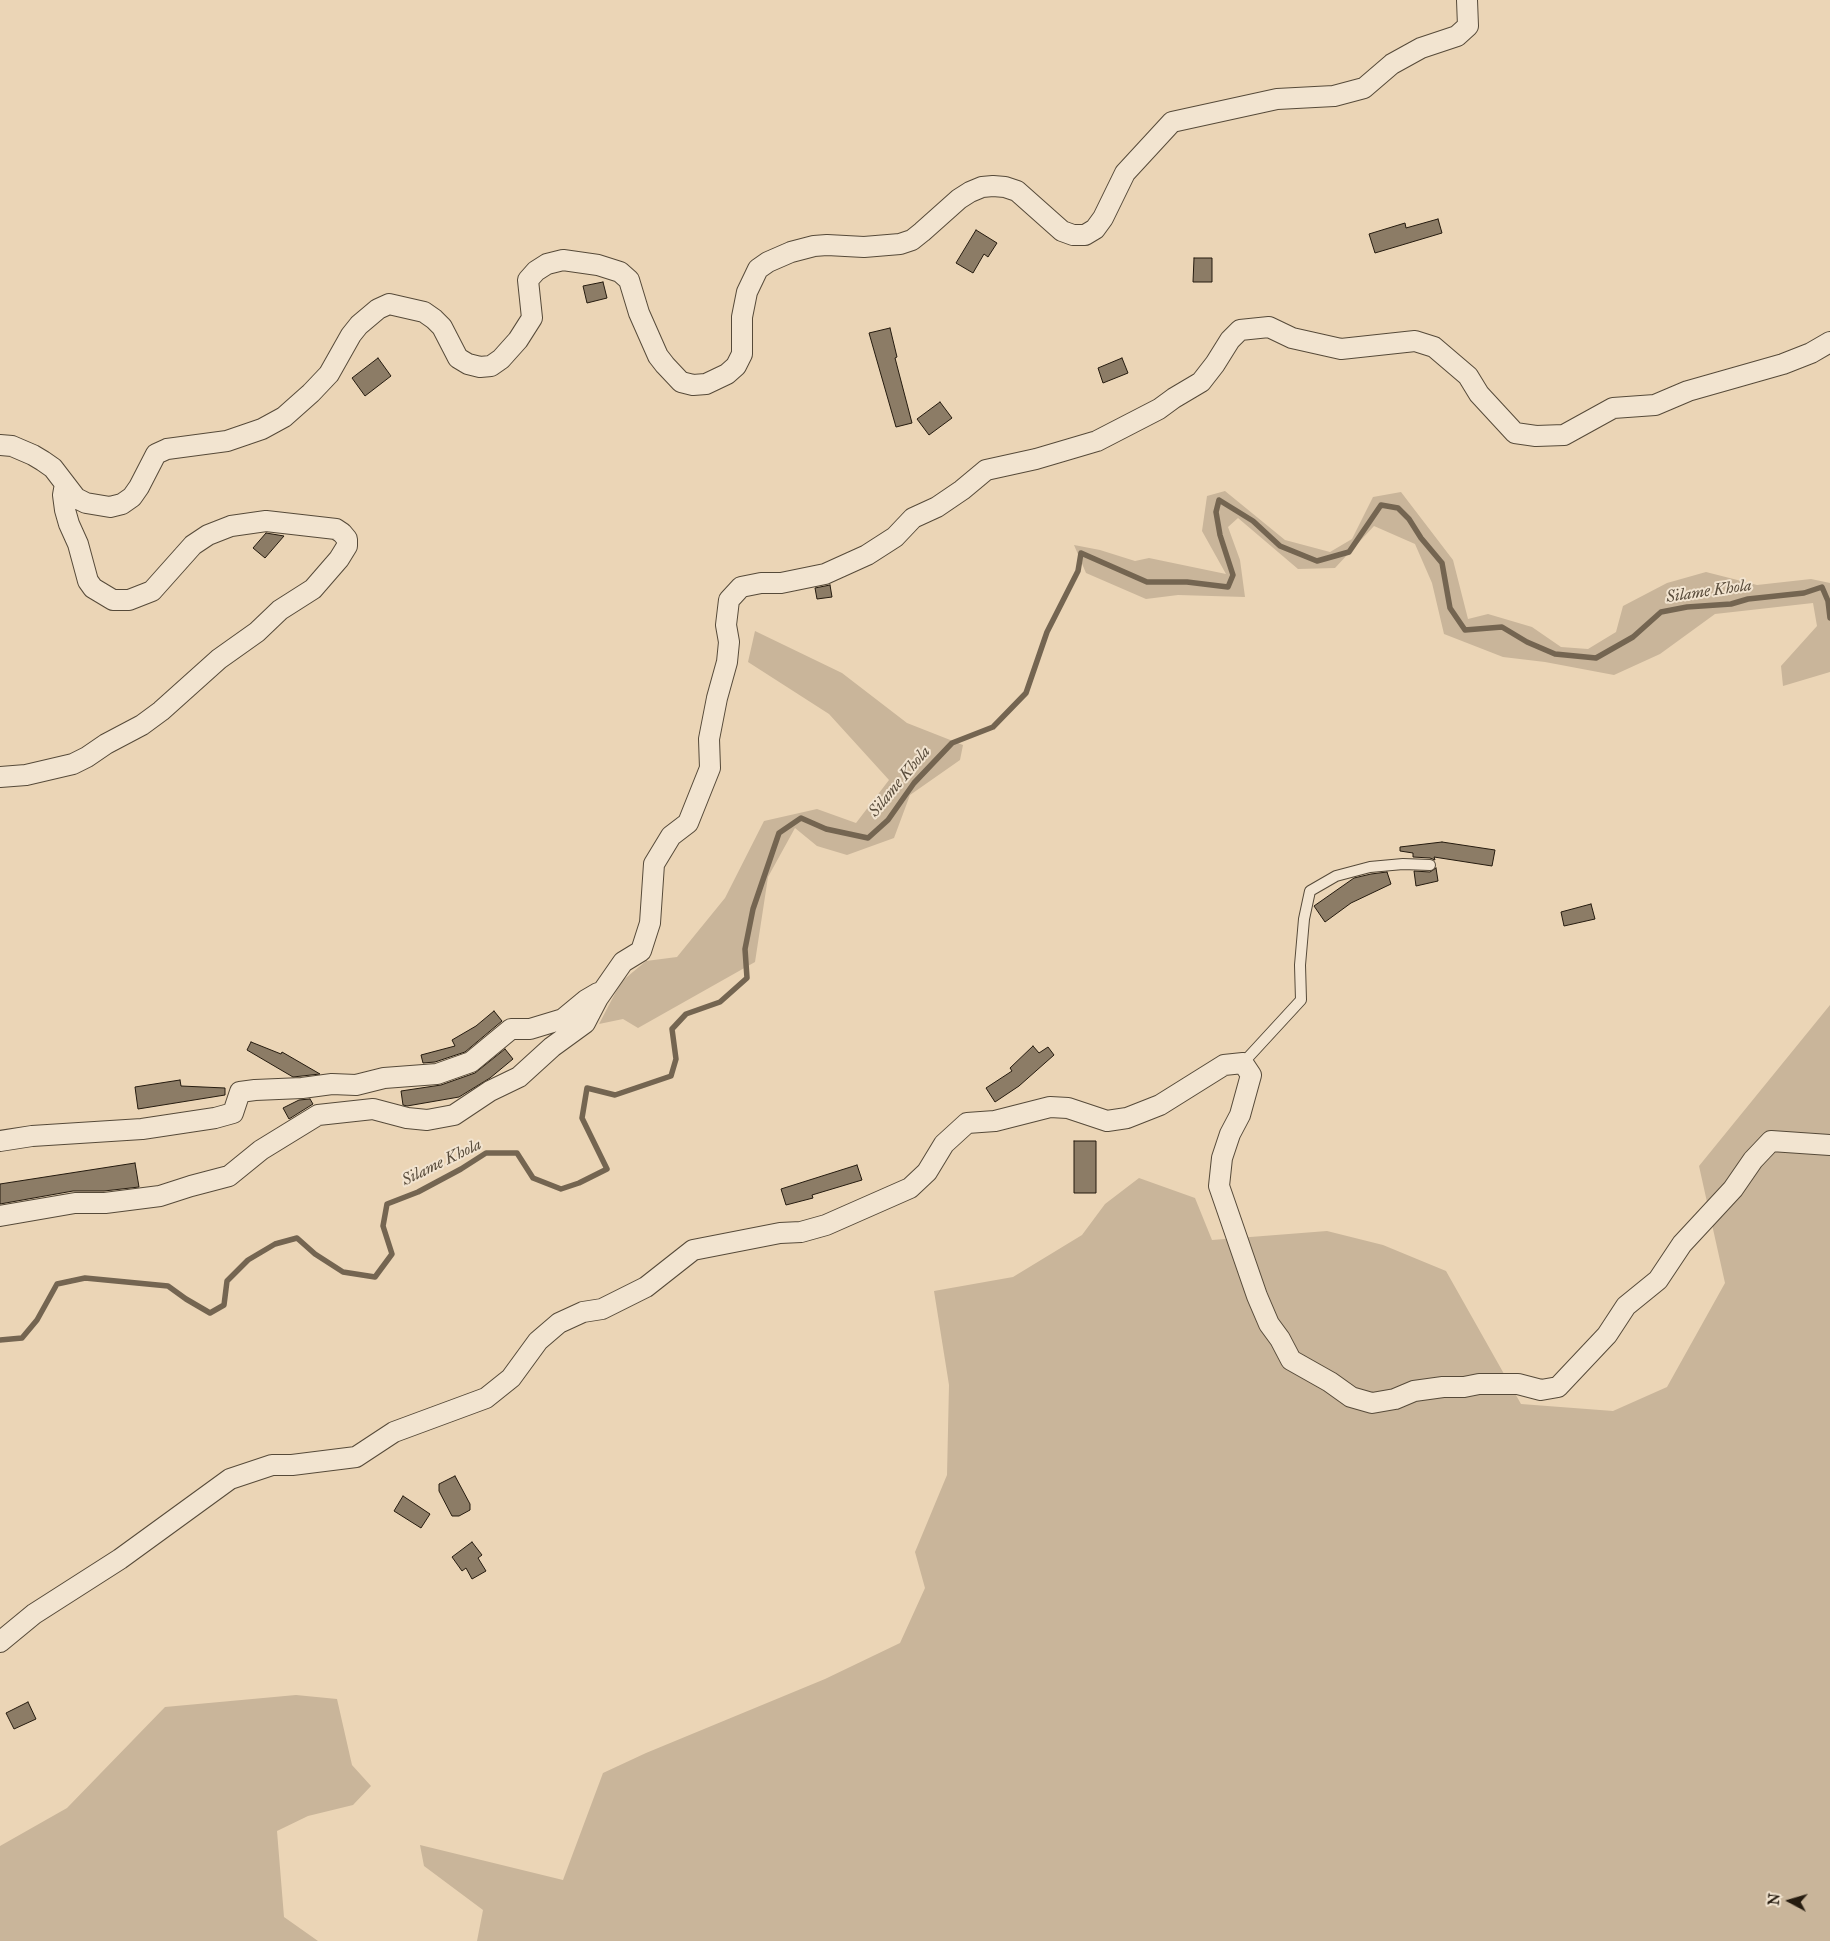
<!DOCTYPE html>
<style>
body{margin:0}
#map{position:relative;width:1830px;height:1941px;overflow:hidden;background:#ebd5b6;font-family:"IM FELL Great Primer",serif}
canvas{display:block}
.north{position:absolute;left:1765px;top:1876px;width:50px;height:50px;-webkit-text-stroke:4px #f2e4d0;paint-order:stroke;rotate:276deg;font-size:14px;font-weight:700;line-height:20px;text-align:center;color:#251b0f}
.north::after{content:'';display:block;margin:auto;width:18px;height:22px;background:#251b0f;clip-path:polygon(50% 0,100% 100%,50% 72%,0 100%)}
</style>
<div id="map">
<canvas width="1830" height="1941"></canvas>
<div class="north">N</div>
</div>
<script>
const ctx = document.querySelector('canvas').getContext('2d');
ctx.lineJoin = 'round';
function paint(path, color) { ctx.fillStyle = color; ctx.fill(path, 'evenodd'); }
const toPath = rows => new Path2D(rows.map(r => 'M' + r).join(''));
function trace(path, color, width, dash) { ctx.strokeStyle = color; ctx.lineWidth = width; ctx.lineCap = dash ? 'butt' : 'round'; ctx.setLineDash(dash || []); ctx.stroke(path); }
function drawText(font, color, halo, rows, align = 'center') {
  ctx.font = font + ' "IM FELL Great Primer",serif'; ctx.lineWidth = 4; ctx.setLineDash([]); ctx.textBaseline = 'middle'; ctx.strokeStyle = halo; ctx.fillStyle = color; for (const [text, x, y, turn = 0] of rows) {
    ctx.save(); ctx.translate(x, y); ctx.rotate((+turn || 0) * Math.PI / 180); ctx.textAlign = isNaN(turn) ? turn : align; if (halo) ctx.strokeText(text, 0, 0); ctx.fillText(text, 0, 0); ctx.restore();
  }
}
paint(toPath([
 [1225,491,1285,540,1330,552,1352,539,1373,497,1401,492,1453,560,1468,619,1488,614,1532,627,1561,647,1588,649,1616,632,1623,606,1667,583,1706,572,1757,585,1811,579,1830,583,1830,672,1783,686,1781,666,1817,626,1813,603,1715,614,1660,654,1614,675,1545,662,1503,657,1444,634,1432,583,1415,544,1374,526,1335,568,1298,569,1238,518,1228,527,1240,560,1245,597,1178,595,1146,599,1086,573,1074,545,1100,550,1135,561,1149,558,1226,574,1202,531,1207,496],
 [755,631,842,673,907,723,963,745,960,760,910,795,894,838,847,855,817,846,795,828,768,877,755,962,638,1028,623,1019,599,1024,621,982,646,961,677,957,725,898,764,821,817,809,856,823,889,780,829,714,748,662],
 [1830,1005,1830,1941,477,1941,483,1910,424,1866,420,1845,563,1880,603,1773,646,1753,825,1679,900,1643,925,1588,915,1552,947,1475,949,1385,934,1291,1013,1277,1082,1235,1105,1204,1139,1178,1195,1198,1212,1240,1327,1231,1383,1245,1446,1271,1521,1404,1613,1411,1667,1387,1725,1283,1699,1166],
 [296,1695,337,1699,352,1765,371,1786,353,1805,308,1816,277,1831,284,1917,318,1941,0,1941,0,1846,67,1808,165,1707]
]), '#c9b59a');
trace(toPath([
 [0,1340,22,1338,37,1320,57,1284,85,1278,168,1286,186,1299,210,1313,224,1305,227,1281,248,1260,275,1244,297,1238,315,1254,343,1272,375,1277,392,1254,383,1226,387,1204,418,1192,461,1169,486,1153,517,1153,533,1178,561,1189,579,1183,607,1169,582,1118,587,1088,615,1095,671,1076,676,1059,672,1029,686,1014,720,1002,747,978,745,949,753,909,779,833,801,818,826,829,868,838,888,820,914,783,952,743,993,727,1026,693,1047,632,1078,571,1081,553,1147,582,1187,582,1228,587,1233,575,1220,535,1216,512,1219,500,1253,521,1280,546,1317,561,1349,552,1381,505,1398,508,1409,519,1421,538,1442,563,1450,608,1465,630,1502,627,1527,642,1555,654,1596,658,1633,637,1661,612,1687,607,1731,604,1748,599,1804,593,1822,587,1828,601,1830,618]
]), '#746551', 5.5);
const building = toPath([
 [1438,219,1442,233,1375,253,1369,234,1405,223,1406,228,1438,219],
 [976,230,997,243,988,257,984,254,973,273,956,263,976,230],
 [1194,258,1212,258,1212,282,1193,282,1194,258],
 [603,282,607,298,587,303,583,286,603,282],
 [890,328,897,357,895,358,912,423,896,427,869,333,890,328],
 [378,358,391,376,365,396,352,378,378,358],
 [1122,358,1128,373,1103,383,1098,368,1122,358],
 [940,402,952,418,929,435,917,419,940,402],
 [266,533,284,536,265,558,253,548,266,533],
 [830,585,832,597,817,599,815,588,830,585],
 [1442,842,1495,850,1492,866,1434,857,1435,860,1430,858,1413,857,1413,853,1400,851,1400,847,1442,842],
 [1436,868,1438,881,1416,886,1414,871,1430,872,1436,868],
 [1387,872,1391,884,1351,903,1325,922,1314,906,1354,878,1371,874,1387,872],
 [1591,904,1595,919,1564,926,1561,912,1591,904],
 [494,1011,502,1021,465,1052,435,1062,423,1063,421,1055,455,1046,452,1040,476,1026,494,1011],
 [251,1042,281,1054,282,1052,320,1074,293,1077,247,1050,251,1042],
 [1033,1046,1039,1053,1048,1047,1054,1055,1019,1086,995,1102,986,1088,1012,1071,1010,1068,1033,1046],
 [505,1049,513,1059,490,1078,459,1097,407,1106,403,1105,401,1091,441,1085,475,1073,505,1049],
 [180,1080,181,1086,225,1088,225,1095,138,1109,135,1087,180,1080],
 [310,1099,313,1104,289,1119,283,1108,299,1100,310,1099],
 [1074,1141,1096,1141,1096,1193,1074,1193,1074,1141],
 [135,1163,139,1187,104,1191,73,1191,0,1204,0,1184,135,1163],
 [857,1165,862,1180,812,1195,813,1198,786,1205,781,1189,857,1165],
 [455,1476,470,1504,470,1510,459,1516,452,1516,439,1491,439,1484,455,1476],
 [403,1496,430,1514,421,1528,394,1511,403,1496],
 [472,1542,482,1555,478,1558,486,1571,472,1579,466,1568,462,1571,452,1557,472,1542],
 [28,1702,36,1719,14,1729,6,1713,28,1702]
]);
paint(building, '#8c7c66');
trace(building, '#251b0f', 1);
const lane = toPath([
 [1243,1063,1301,1000,1300,965,1304,919,1310,891,1336,876,1370,867,1403,864,1430,865]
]);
const street = toPath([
 [0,445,12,446,33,455,43,461,53,468,76,498,86,503,110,507,122,504,132,497,139,487,156,454,167,449,227,441,262,429,284,417,311,393,329,374,351,335,359,325,378,309,389,304,424,312,434,319,442,327,458,358,468,364,480,367,491,366,501,359,518,340,532,318,528,280,536,271,547,264,563,260,598,265,620,272,629,280,639,313,658,356,665,365,681,382,693,385,706,384,727,374,736,366,742,354,742,317,747,292,758,269,768,262,791,252,814,246,827,245,864,247,900,244,912,240,922,232,959,199,970,192,982,187,993,186,1005,187,1017,191,1062,231,1073,235,1085,235,1095,229,1103,218,1125,173,1172,122,1277,99,1334,96,1364,88,1392,64,1421,48,1457,36,1468,26,1467,0],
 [0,777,26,775,73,764,87,757,106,744,142,725,161,711,219,659,257,632,280,610,313,589,339,559,347,546,347,539,342,533,336,529,266,521,231,526,208,535,193,545,152,591,129,600,113,600,93,588,88,581,78,544,69,524,65,510,63,495,65,484],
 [0,1141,32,1136,142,1129,215,1118,233,1113,240,1092,255,1090,302,1088,332,1084,356,1085,384,1078,437,1074,471,1062,511,1029,530,1029,563,1019,586,1000,598,993],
 [0,1216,75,1203,105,1203,160,1196,191,1186,229,1176,261,1150,318,1115,373,1109,407,1118,427,1120,454,1115,490,1091,519,1077,552,1047,585,1023,598,998,623,962,641,951,650,923,654,864,671,836,688,823,710,768,709,739,717,698,727,662,729,642,726,625,729,600,741,587,761,583,781,583,825,574,867,555,895,537,913,518,937,507,962,490,986,470,1036,459,1097,441,1159,409,1174,398,1201,382,1215,364,1230,340,1240,330,1269,327,1292,338,1341,349,1415,341,1434,347,1468,376,1479,394,1515,433,1536,436,1564,435,1613,408,1655,405,1688,391,1783,364,1811,353,1830,342],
 [0,1642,34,1614,120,1559,230,1479,272,1465,292,1465,356,1457,394,1432,486,1398,511,1378,538,1341,559,1323,583,1312,602,1309,646,1287,693,1250,780,1233,801,1232,826,1225,910,1188,927,1172,944,1144,967,1123,995,1121,1050,1107,1068,1108,1107,1121,1127,1118,1160,1105,1224,1065,1243,1063,1251,1075,1240,1115,1230,1134,1222,1158,1219,1186,1257,1296,1269,1324,1280,1339,1291,1360,1330,1382,1351,1397,1372,1403,1395,1399,1414,1391,1443,1387,1464,1387,1479,1384,1518,1384,1541,1390,1558,1387,1607,1335,1626,1306,1658,1280,1682,1244,1733,1189,1753,1160,1771,1141,1830,1145]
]);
trace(lane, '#564a39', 12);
trace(street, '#564a39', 22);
trace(lane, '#f2e4d0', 10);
trace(street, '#f2e4d0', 20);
drawText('italic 16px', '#594c3b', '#f2e4d0', [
 ["Silame Khola",1709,592,-8],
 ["Silame Khola",900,782,-50],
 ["Silame Khola",442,1163,-26]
]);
</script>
